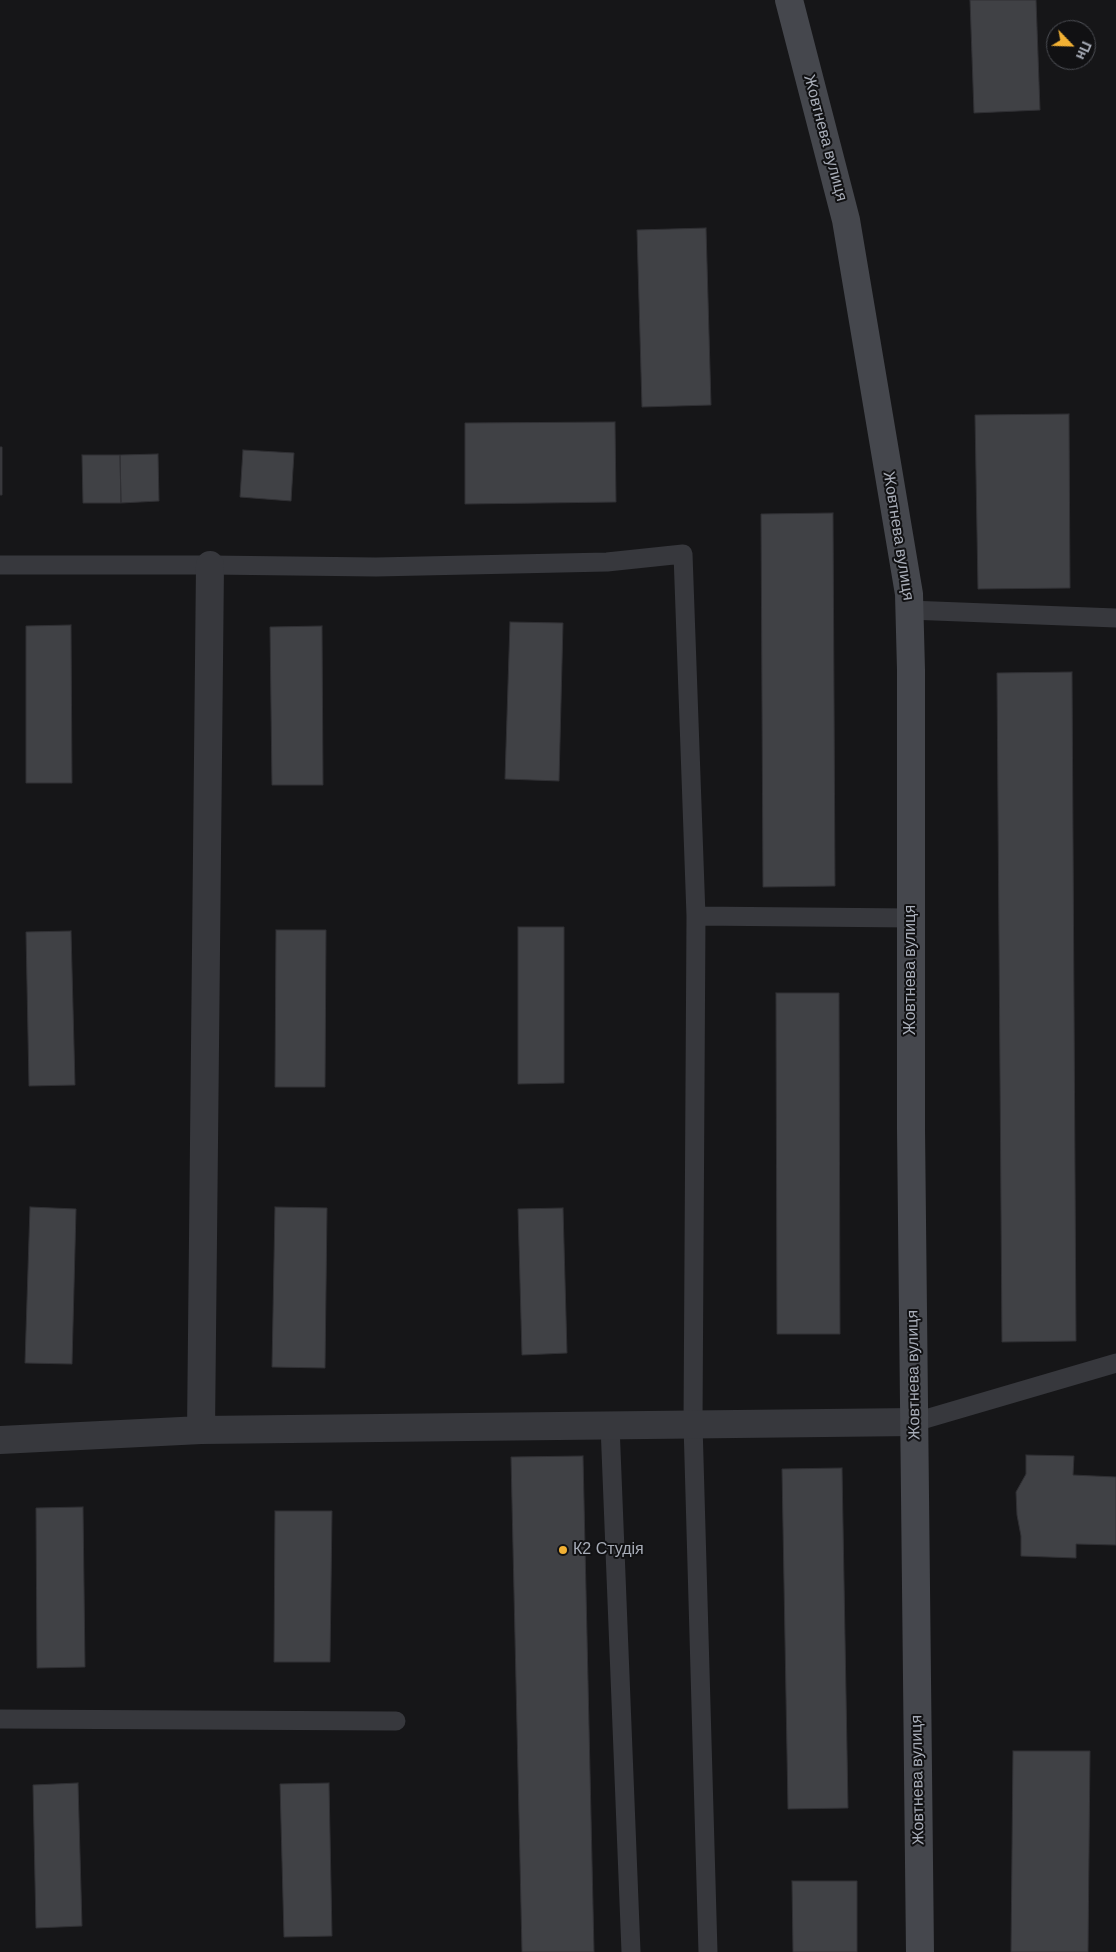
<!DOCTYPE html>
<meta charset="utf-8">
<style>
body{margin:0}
#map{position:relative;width:1116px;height:1952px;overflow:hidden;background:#161618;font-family:Helvetica,sans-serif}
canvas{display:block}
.north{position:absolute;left:1046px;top:20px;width:50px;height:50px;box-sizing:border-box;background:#111113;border:1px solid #4d4f55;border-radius:50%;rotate:114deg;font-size:14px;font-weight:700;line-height:20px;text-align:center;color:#a8adb8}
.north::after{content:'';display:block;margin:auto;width:18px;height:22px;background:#f2b134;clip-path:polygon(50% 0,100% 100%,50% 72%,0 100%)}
</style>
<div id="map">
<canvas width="1116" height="1952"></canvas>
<div class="north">Пн</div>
</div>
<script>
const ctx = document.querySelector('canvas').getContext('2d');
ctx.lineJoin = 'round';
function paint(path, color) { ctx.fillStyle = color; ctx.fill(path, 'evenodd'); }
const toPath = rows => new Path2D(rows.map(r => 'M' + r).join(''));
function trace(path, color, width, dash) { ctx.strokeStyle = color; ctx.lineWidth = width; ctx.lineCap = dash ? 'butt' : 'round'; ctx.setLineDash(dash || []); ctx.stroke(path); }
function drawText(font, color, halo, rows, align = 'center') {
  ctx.font = font + ' Helvetica,sans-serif'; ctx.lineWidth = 4; ctx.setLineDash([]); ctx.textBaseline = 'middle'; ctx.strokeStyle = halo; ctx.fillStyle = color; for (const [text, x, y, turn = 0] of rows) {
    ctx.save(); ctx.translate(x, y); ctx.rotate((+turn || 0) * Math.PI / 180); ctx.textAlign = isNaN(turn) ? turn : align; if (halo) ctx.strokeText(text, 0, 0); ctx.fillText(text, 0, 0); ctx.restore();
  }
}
const building = toPath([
 [970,0,1036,0,1040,110,974,113,970,0],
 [706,228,711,405,642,407,637,230,706,228],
 [1069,414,1070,588,978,589,975,415,1069,414],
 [615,422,616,502,465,504,465,423,615,422],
 [0,447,2,447,2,495,0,495,0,447],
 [243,450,294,453,291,501,240,497,243,450],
 [158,454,159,501,121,503,120,455,158,454],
 [82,455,120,455,121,503,83,503,82,455],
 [833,513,835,886,763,887,761,514,833,513],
 [510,622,563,623,559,781,505,779,510,622],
 [71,625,72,783,26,783,26,626,71,625],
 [322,626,323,785,272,785,270,627,322,626],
 [1072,672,1076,1341,1002,1342,997,673,1072,672],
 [518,927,564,927,564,1083,518,1084,518,927],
 [276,930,326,930,325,1087,275,1087,276,930],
 [71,931,75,1085,29,1086,26,932,71,931],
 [776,993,839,993,840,1334,777,1334,776,993],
 [30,1207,76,1209,72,1364,25,1363,30,1207],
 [275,1207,327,1208,325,1368,272,1367,275,1207],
 [563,1208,567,1353,522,1355,518,1209,563,1208],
 [1026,1455,1074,1456,1073,1475,1116,1477,1116,1545,1076,1544,1076,1558,1021,1556,1021,1536,1017,1515,1016,1492,1026,1474,1026,1455],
 [583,1456,594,1952,522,1952,511,1457,583,1456],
 [842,1468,848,1808,788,1809,782,1469,842,1468],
 [83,1507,85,1667,37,1668,36,1508,83,1507],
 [275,1511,332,1511,330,1662,274,1662,275,1511],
 [1013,1751,1090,1751,1088,1952,1011,1952,1013,1751],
 [78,1783,82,1926,36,1928,33,1785,78,1783],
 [329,1783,332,1936,284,1937,280,1784,329,1783],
 [792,1881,857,1881,857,1952,793,1952,792,1881]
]);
paint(building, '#404145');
trace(building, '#303034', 1);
trace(toPath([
 [0,565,210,565,376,567,607,562,683,554,696,916,693,1424,708,1952],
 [909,610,1116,618],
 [696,916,911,918],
 [915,1422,1116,1363],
 [610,1425,631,1952],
 [0,1719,396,1721]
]), '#37383d', 19);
trace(toPath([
 [201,1430,210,565],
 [0,1440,201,1430,915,1422]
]), '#37383d', 28);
trace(toPath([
 [789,0,846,220,909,594,911,670,911,1129,920,1952]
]), '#45474d', 28);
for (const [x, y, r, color] of [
 [563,1550,5,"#f2b134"]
]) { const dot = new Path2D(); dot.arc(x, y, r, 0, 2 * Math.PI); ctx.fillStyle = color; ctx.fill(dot); trace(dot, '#111113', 2); }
drawText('16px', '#a8adb8', '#111113', [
 ["Жовтнева вулиця",825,138,75],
 ["Жовтнева вулиця",898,536,81],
 ["Жовтнева вулиця",911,970,-90],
 ["Жовтнева вулиця",914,1375,-91],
 ["Жовтнева вулиця",918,1780,-91]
]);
drawText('16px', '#a8adb8', '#111113', [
 ["К2 Студiя",573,1550]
], 'left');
</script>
